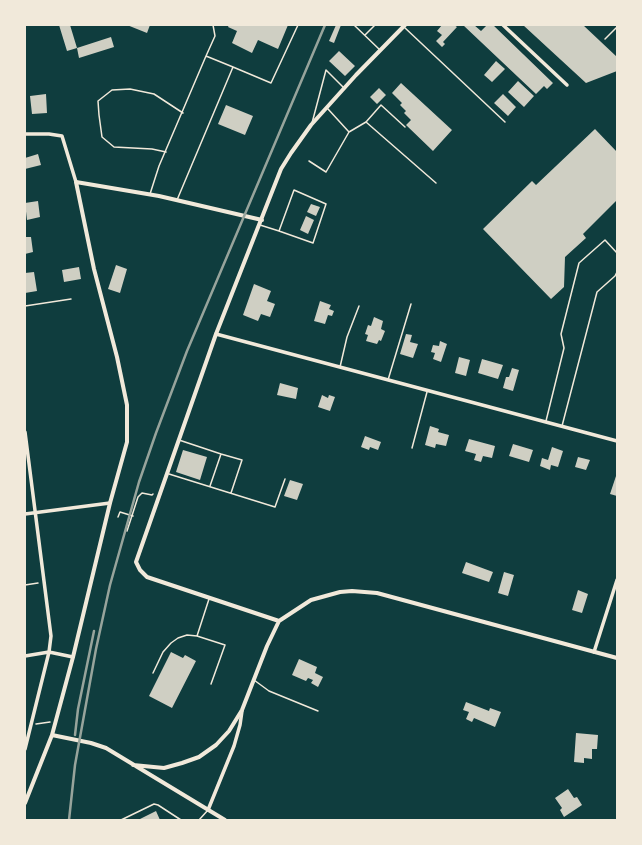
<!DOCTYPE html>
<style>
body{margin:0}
#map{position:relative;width:642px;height:845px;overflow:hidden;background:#0f3d3e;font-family:Montserrat,sans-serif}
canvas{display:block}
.frame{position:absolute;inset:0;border:26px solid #f1e9da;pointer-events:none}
</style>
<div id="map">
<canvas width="642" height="845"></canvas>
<div class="frame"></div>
</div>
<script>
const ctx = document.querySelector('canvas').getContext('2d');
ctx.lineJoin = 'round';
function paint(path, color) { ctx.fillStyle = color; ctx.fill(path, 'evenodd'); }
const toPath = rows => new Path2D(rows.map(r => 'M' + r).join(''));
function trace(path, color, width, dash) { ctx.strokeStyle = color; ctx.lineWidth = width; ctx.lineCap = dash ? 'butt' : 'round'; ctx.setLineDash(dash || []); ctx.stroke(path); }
paint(toPath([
 [59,25,70,25,77,48,67,51],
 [127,25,150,25,147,33],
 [229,25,288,25,278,49,258,40,252,53,232,43,237,31,228,27],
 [336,25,341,25,334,43,329,41],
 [442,25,454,25,457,27,443,42,445,44,442,47,436,41,442,35,437,31],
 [463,25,474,25,481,31,487,25,493,25,553,83,547,89,544,86,536,94],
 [523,25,583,25,617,57,617,71,586,83],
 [111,37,114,47,79,58,77,48],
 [339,51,355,66,345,76,329,61],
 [496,61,505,69,492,82,484,75],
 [518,81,534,96,524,107,508,92],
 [401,83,452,130,433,151,406,125,411,120,404,113,406,111,400,105,402,103,392,93],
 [379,88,386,95,377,104,370,97],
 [46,94,47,113,32,114,30,96],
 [503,94,516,107,508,116,494,103],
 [226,105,253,116,245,135,218,124],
 [595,129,617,152,617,200,583,234,586,238,565,257,564,287,551,299,483,229,532,181,536,185],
 [38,154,41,165,25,169,25,158],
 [38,201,40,217,27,220,25,203],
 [311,204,320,207,316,216,307,212],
 [306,216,314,220,308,234,300,230],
 [25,237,31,237,33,252,25,254],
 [116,265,127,269,120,293,108,289],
 [79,267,81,279,64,282,62,270],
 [34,272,37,291,25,293,25,273],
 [254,284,271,291,267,301,275,304,270,317,261,314,258,321,243,315],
 [320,301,331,305,329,309,334,311,332,316,328,315,325,324,314,321],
 [374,317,383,321,381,329,385,331,381,341,379,340,377,344,366,341,368,335,365,334,368,325,371,326],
 [406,334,412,335,410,342,418,344,413,358,400,354],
 [440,341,447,344,441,362,433,359,435,353,431,352,433,345,439,346],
 [459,357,470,360,466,376,455,373],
 [482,359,503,365,498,379,478,373],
 [512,368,519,370,513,391,503,388,506,377,509,377],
 [280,383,298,388,296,399,277,395],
 [322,395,328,398,329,395,335,397,330,411,318,407],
 [430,426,439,429,438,432,449,435,446,446,436,444,435,448,425,445],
 [365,436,381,442,378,450,370,447,369,450,361,447],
 [469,439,495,446,492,458,483,456,481,462,474,460,476,454,465,451],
 [513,444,533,450,529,462,509,456],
 [552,447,563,451,558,467,551,465,550,470,540,466,542,458,548,460],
 [183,450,207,457,200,480,176,472],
 [578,457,590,460,586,470,575,467],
 [617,473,617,496,610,494],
 [290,480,303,484,297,500,284,496],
 [466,562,493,572,489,582,462,573],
 [504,572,514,575,508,596,498,593],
 [578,590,588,594,582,613,572,610],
 [171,652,183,658,185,655,196,661,172,708,149,696],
 [299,659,317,667,315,673,323,677,318,687,311,683,313,680,308,678,306,681,292,675],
 [466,702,489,711,490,708,501,712,495,727,474,718,472,722,466,719,469,712,463,710],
 [576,733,598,735,597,749,592,749,592,759,584,758,584,763,574,762],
 [568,789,574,798,577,797,582,805,564,817,560,810,562,808,555,798],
 [156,811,160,820,138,820]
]), '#cfcfc3');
trace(toPath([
 [25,306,71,299],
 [118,517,120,512,133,516],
 [127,531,138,497,142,493,152,495,153,494],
 [25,585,38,583],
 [36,724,50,722]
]), '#f1e9da', 1.5);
trace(toPath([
 [354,25,380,50],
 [404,27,505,122],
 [365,35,375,25],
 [605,39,617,27],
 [233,67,271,83,298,25],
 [366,122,436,183],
 [312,123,326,70,344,88],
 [349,132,366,122,381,105,405,127],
 [166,152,152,149,114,147,102,137,99,115,98,101,112,90,130,89,154,94,183,113],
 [309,161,326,172,349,132,328,109],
 [150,194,159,166,206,56],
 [177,200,233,67,206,56,215,36,213,25],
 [260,225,279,231,313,243,326,204,294,190,279,231],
 [340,367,347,337,359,306],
 [388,380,411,304],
 [546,421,564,348,561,334,579,263,605,240,617,253],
 [562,426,597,292,615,276,617,272],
 [179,440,221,454],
 [412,448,427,392],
 [169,474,275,507,285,479],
 [210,486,221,454,242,460,231,493],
 [209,599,197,636,225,645,211,684],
 [153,673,163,652,171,643,178,638,187,635,197,636],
 [254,680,269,691,318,711],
 [121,820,154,804,158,805,181,820],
 [199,820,208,810]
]), '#f1e9da', 1.5);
trace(toPath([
 [503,25,567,85],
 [25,134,49,134,62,136,76,182],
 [216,334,617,441],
 [25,432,51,636,49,652,25,749],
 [25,514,110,503],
 [594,652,617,580],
 [25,656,49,652,73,657],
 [208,810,234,746,240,725,242,711]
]), '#f1e9da', 3.5);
trace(toPath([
 [279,621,147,577,140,570,136,562,216,334,281,169,291,153,311,125,356,75,405,25],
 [52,735,91,743,106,748,225,820],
 [133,765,164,768,182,763,199,757,216,745,229,731,242,710,267,646,279,621,311,600,340,592,352,591,377,593,617,658],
 [25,803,52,735,73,657,110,503,127,442,127,405,117,357,94,269,76,182,159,196,262,220]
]), '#f1e9da', 4);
trace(toPath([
 [75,735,78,709,94,631],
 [69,820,75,765,96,649,110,585,139,482,156,433,187,351,325,25]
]), '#97a49c', 2.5);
</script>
